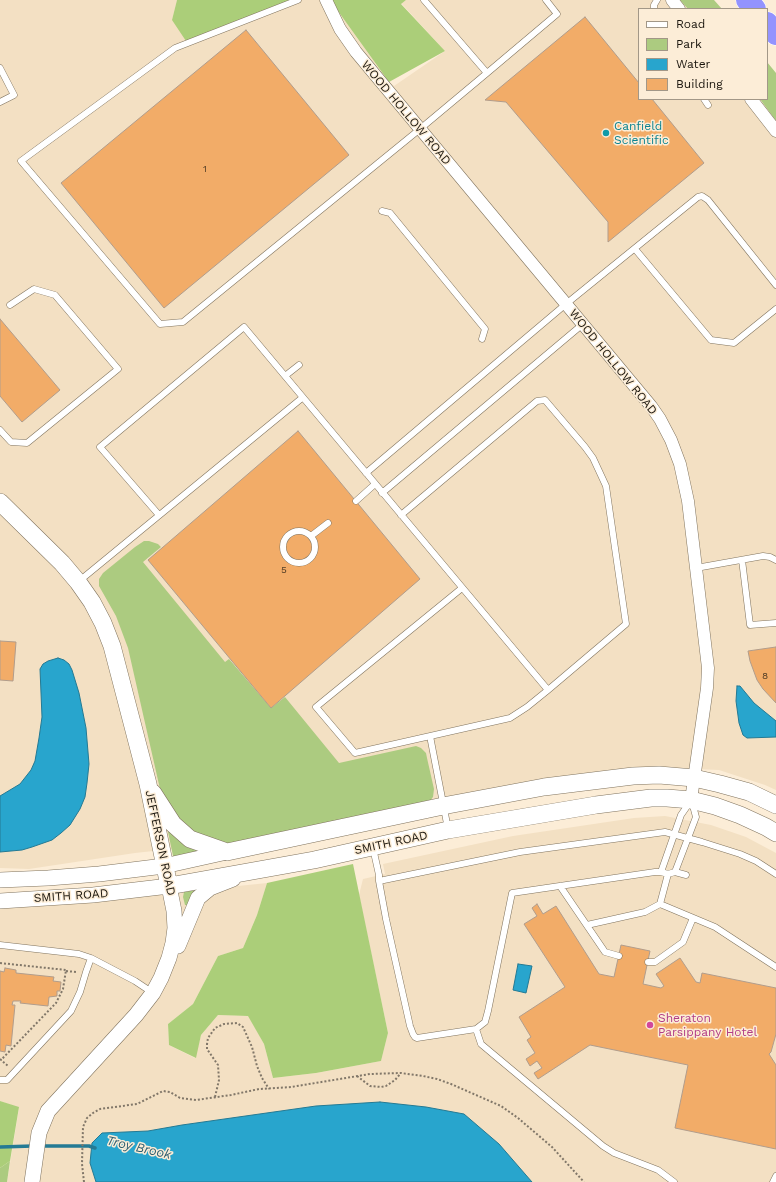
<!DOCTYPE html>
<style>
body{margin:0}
#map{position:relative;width:776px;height:1182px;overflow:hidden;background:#fcedd7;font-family:"Work Sans",sans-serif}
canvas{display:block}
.legend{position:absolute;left:638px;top:8px;width:130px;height:92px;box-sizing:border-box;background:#fcedd7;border:1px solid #a29787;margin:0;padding:5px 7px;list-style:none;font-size:12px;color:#1b160e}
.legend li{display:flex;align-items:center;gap:8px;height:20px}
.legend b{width:20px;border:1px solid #a29787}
</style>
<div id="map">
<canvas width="776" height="1182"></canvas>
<ul class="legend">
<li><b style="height:5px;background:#fff"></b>Road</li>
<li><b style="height:11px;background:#accb80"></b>Park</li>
<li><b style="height:11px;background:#28a5cd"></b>Water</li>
<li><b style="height:11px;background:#f2ac68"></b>Building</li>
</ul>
</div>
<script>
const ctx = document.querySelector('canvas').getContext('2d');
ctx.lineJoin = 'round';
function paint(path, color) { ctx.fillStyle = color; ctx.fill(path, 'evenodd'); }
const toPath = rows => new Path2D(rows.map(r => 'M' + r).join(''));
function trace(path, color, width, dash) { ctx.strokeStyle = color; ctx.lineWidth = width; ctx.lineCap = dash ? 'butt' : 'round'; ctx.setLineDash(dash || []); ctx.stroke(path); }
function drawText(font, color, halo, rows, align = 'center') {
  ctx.font = font + ' "Work Sans",sans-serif'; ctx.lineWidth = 3; ctx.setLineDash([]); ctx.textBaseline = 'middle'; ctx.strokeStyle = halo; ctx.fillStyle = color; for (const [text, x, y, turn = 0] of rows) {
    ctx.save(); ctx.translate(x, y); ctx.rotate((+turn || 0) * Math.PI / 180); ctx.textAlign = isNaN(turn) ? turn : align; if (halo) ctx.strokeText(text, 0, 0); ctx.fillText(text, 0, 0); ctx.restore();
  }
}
paint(toPath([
 [0,0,177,0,172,20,290,0,330,0,389,82,394,86,445,51,401,3,406,0,680,0,688,9,639,9,639,99,760,99,776,121,776,790,765,785,719,770,673,768,625,770,537,780,426,804,236,843,226,843,135,853,29,869,0,868],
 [665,816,711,825,746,837,776,853,776,1182,7,1182,19,1108,0,1101,0,905,151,895,267,883,257,915,243,948,218,956,193,1004,168,1024,169,1045,195,1058,201,1035,218,1015,249,1016,264,1044,273,1078,316,1073,381,1061,388,1033,359,895,363,879,385,874,383,864,513,836,634,818]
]), '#f3e0c3');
paint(toPath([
 [680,0,714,0,722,9,688,9],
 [767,62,776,73,776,121,760,99,767,99],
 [144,541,149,541,158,544,161,547,143,562,225,662,229,659,271,708,285,697,339,763,416,746,421,748,426,753,427,758,434,789,433,797,430,801,236,843,226,843,198,835,181,822,160,789,128,648,116,616,99,586,99,579,103,573,135,547],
 [167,827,200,852,175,858,173,856],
 [196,890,187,905,185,905,183,897,184,892],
 [10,1161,7,1182,0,1182,0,1168]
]), '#accb80');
paint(toPath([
 [177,0,290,0,186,41,172,20],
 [330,0,406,0,401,4,445,51,389,82],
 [353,864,388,1033,381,1061,316,1073,273,1078,264,1044,248,1016,218,1015,201,1035,196,1058,169,1045,168,1024,193,1004,218,956,243,948,257,915,267,883],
 [0,1101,19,1107,10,1161,0,1168]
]), '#abce79');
const water = toPath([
 [58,658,64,660,69,664,72,670,79,693,86,728,89,764,87,783,85,797,80,809,70,825,61,833,52,840,32,847,22,850,0,852,0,796,20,784,31,770,35,761,39,738,42,717,40,669,43,664,48,661,58,658],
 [737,686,740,686,754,703,776,721,776,737,747,738,743,735,739,723,736,701,737,686],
 [518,964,532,966,526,993,513,990,518,964],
 [380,1102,426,1107,464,1114,499,1144,532,1182,96,1182,90,1163,92,1143,102,1133,148,1131,182,1125,316,1106,380,1102]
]);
paint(water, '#28a5cd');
trace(water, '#247a94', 1);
trace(toPath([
 [42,1146,89,1146,95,1148],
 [0,1147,33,1146]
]), '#247a94', 3.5);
const building = toPath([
 [585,17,639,83,639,99,652,99,704,163,608,242,608,222,506,102,485,100,585,17],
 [246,30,349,155,164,308,61,183,246,30],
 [0,319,60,390,22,422,0,396,0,319],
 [298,431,420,579,271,708,148,560,298,431],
 [0,641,16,642,13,681,0,680,0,641],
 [776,647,776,703,763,689,757,680,750,661,748,651,776,647],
 [537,904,543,914,556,906,599,974,614,977,621,945,650,951,643,984,661,988,664,986,656,974,680,958,696,982,700,983,702,973,776,988,776,1034,771,1052,769,1054,776,1065,776,1149,675,1128,688,1065,590,1045,538,1079,534,1073,542,1068,537,1061,530,1066,526,1059,535,1053,527,1040,531,1037,519,1017,565,987,524,924,537,916,532,908,537,904],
 [5,968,16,970,16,973,54,977,53,981,61,982,60,991,57,991,57,996,49,997,48,1006,20,1003,21,1001,13,1001,12,1005,15,1005,11,1046,6,1045,5,1052,0,1051,0,971,4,972,5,968]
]);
paint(building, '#f2ac68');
trace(building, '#b19d8c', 1);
const service = toPath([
 [298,0,175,48,21,161,160,324,183,322,420,129,487,73,557,14,546,0],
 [424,0,487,73],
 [654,9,654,5,657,0],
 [0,68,14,95,0,102],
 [704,99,708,105],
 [382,211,390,213,485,329,482,339],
 [635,249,711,340,734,343,776,309],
 [285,376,299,365],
 [0,430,11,442,27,443,118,369,55,295,34,289,10,305],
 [366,473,566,304,698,197,702,196,708,200,776,285],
 [382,493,583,324],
 [356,501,375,484],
 [159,515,100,447,244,327,548,690],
 [401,515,537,401,545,400,585,447,593,458,606,486,626,624,548,690,527,707,510,718,355,753,316,707,462,588],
 '283 547a16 16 0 1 1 32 0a16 16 0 1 1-32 0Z',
 [311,536,328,523],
 [742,560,750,625,776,623],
 [696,568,763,556,770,557,776,560],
 [78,582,302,398],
 [430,736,448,829],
 [373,848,379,875,379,881,386,919,410,1026,413,1034,415,1037,417,1038,476,1029,485,1022,488,1011,512,893,655,872,661,872,668,874,675,872,686,875],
 [661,872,681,815,690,802],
 [675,872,696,817,692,802],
 [379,881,520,852,665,832,702,842,740,854,756,861,776,874],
 [560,886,605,952,619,956],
 [660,904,668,874],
 [587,925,645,912,660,904,715,927,776,967],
 [0,945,79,954,91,958,135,981,153,993],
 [648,962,655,962,683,942,693,918],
 [476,1029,481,1044,603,1146,614,1153,658,1170,674,1182],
 [0,1080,7,1080,71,1011,80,992,86,972,91,958],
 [773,1182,776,1176]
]);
const minor = toPath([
 [326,0,340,29,356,52,651,406,660,419,671,440,680,464,688,501,708,668,707,688,691,800],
 [672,0,679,9],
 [751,99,776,131]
]);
const tertiary = toPath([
 [0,880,48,878,99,874,164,866,227,852],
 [0,901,93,895,169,886,174,911,175,928,173,943,169,958,161,978,153,993,136,1015,48,1111,39,1133,32,1182],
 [178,946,198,898,210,888,233,879]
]);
const secondary = toPath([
 [0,502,62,563,78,582,92,602,103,623,112,646,148,784,169,886,314,860,448,830,596,805,651,798,667,798,691,800,715,806,740,815,766,827,776,833],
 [153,793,173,824,190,839,227,852,448,805,544,787,633,776,659,775,694,778,720,784,749,792,776,805]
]);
const motorway = toPath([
 [747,0,755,9],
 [767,23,776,34]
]);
trace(service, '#81745f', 7);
trace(minor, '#81745f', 13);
trace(tertiary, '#81745f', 16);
trace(secondary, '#81745f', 18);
trace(motorway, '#fff', 23);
trace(toPath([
 [0,963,66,970,63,989,56,1003,1,1060],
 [66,971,76,972],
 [0,1059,8,1066],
 [357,1076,370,1086,381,1087,386,1086,395,1080,401,1073],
 [215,1097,219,1080,218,1065,207,1049,207,1044,208,1038,215,1028,224,1024,237,1023,243,1027,252,1047,257,1066,262,1078,269,1089],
 [84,1182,82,1164,83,1127,87,1118,93,1113,100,1109,137,1104,163,1091,170,1092,180,1098,196,1100,231,1095,259,1089,291,1087,370,1074,401,1073,423,1076,437,1079,451,1084,501,1106,518,1118,552,1147,584,1182]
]), '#817769', 2, [2, 2]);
trace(service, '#fff', 6);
trace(minor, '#fff', 12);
trace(tertiary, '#fff', 15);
trace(secondary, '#fff', 17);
trace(motorway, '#9393fe', 22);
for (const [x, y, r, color] of [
 [606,133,4,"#0f9aa8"],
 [650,1025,4,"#d1479c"]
]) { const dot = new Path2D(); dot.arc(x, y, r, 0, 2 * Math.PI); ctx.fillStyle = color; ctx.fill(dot); trace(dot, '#fcedd7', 1.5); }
drawText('10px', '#513c24', null, [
 ["1",205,169],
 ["5",284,570],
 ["8",765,676]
]);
drawText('12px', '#1b160e', '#fcedd7', [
 ["WOOD HOLLOW ROAD",406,113,50],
 ["WOOD HOLLOW ROAD",613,362,51],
 ["JEFFERSON ROAD",160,843,78],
 ["SMITH ROAD",391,843,-12],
 ["SMITH ROAD",71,896,-4]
]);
drawText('12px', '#0d838f', '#fcedd7', [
 ["Canfield",614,126],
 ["Scientific",614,140]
], 'left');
drawText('12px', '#b23c85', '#fcedd7', [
 ["Sheraton",658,1018],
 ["Parsippany Hotel",658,1032]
], 'left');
drawText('italic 13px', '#2f5f71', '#fcedd7', [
 ["Troy Brook",139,1148,13]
]);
</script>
